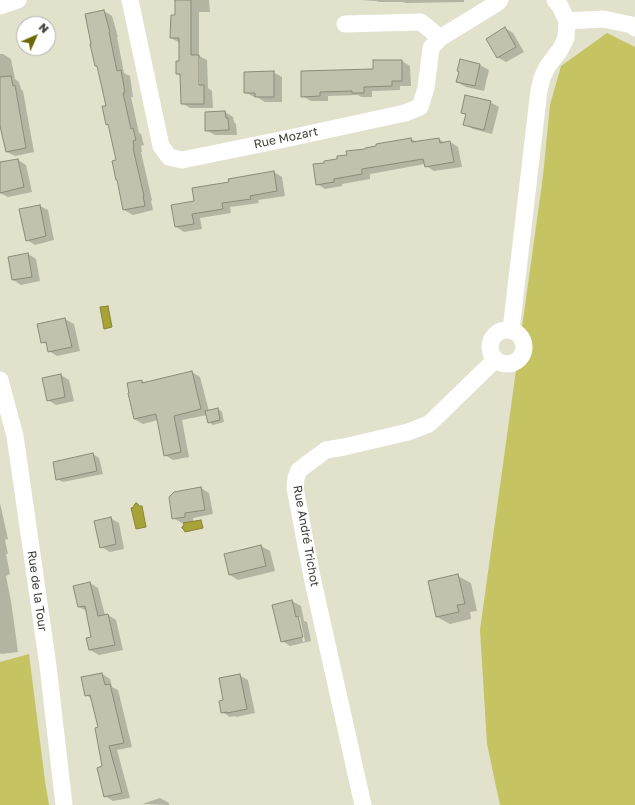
<!DOCTYPE html>
<meta charset="utf-8">
<style>
body{margin:0}
#map{position:relative;width:635px;height:805px;overflow:hidden;background:#e1e1cc;font-family:"Golos Text",sans-serif}
canvas{display:block}
.north{position:absolute;left:16px;top:16px;width:40px;height:40px;box-sizing:border-box;background:#fff;border:1px solid #b1b1ae;border-radius:50%;rotate:45deg;font-size:11px;font-weight:700;line-height:16px;text-align:center;color:#3c3c34}
.north::after{content:'';display:block;margin:auto;width:14px;height:18px;background:#6c6800;clip-path:polygon(50% 0,100% 100%,50% 72%,0 100%)}
</style>
<div id="map">
<canvas width="635" height="805"></canvas>
<div class="north">N</div>
</div>
<script>
const ctx = document.querySelector('canvas').getContext('2d');
ctx.lineJoin = 'round';
function paint(path, color) { ctx.fillStyle = color; ctx.fill(path, 'evenodd'); }
const toPath = rows => new Path2D(rows.map(r => 'M' + r).join(''));
function trace(path, color, width, dash) { ctx.strokeStyle = color; ctx.lineWidth = width; ctx.lineCap = dash ? 'butt' : 'round'; ctx.setLineDash(dash || []); ctx.stroke(path); }
function drawText(font, color, halo, rows, align = 'center') {
  ctx.font = font + ' "Golos Text",sans-serif'; ctx.lineWidth = 3.5; ctx.setLineDash([]); ctx.textBaseline = 'middle'; ctx.strokeStyle = halo; ctx.fillStyle = color; for (const [text, x, y, turn = 0] of rows) {
    ctx.save(); ctx.translate(x, y); ctx.rotate((+turn || 0) * Math.PI / 180); ctx.textAlign = isNaN(turn) ? turn : align; if (halo) ctx.strokeText(text, 0, 0); ctx.fillText(text, 0, 0); ctx.restore();
  }
}
paint(toPath([
 [607,33,635,47,635,805,500,805,487,744,480,630,543,176,550,105,561,66],
 [29,654,45,781,49,805,0,805,0,662]
]), '#c6c362');
const water = toPath([
 [108,306,112,327,104,329,100,307,108,306],
 [136,503,138,504,139,506,142,506,146,527,136,529,131,508,134,507,134,505,136,503],
 [201,520,203,528,185,532,184,530,182,528,182,527,184,525,183,523,201,520]
]);
paint(water, '#a8a336');
trace(water, '#888435', 1);
paint(toPath([
 [176,0,209,0,210,12,199,12,199,56,207,60,208,88,212,91,213,108,190,108,182,103,181,76,177,73,180,62,180,43,171,38,176,16],
 [198,58,200,58,200,90,198,90],
 [360,0,464,0,464,2,406,3,403,2,379,2,376,1],
 [104,11,112,16,118,37,117,37,124,73,130,76,133,97,131,97,139,133,141,134,144,145,141,146,142,152,141,152,152,200,151,201,153,210,133,215,124,210,117,161,110,126,107,124,107,106,98,67,96,66],
 [505,28,513,33,524,52,506,62,497,57],
 [0,54,3,54,11,59,15,79,19,82,21,89,23,91,34,152,15,156,7,152,0,119],
 [402,61,410,66,411,86,400,86,400,90,372,91,372,97,361,97,358,95,328,96,328,101,311,101,302,96],
 [461,61,480,65,489,70,484,91,466,87,457,82,460,72],
 [273,72,282,77,282,102,265,102,257,97,254,97,245,92],
 [490,102,499,107,492,134,473,129,464,124,466,115,462,113],
 [225,112,233,117,234,122,236,124,237,135,215,135,206,130],
 [411,139,417,142,439,139,445,143,450,142,458,147,462,167,434,171,426,166,425,164,370,174,370,179,342,184,342,186,325,189,317,184,325,163,377,147,377,145],
 [18,160,26,165,32,192,8,197,0,193,0,163],
 [274,172,282,177,285,196,258,200,259,203,230,207,231,213,200,218,202,229,184,232,176,227,195,201,230,183],
 [40,206,48,210,54,240,35,245,27,240],
 [28,254,36,259,40,281,21,285,13,280],
 [65,319,74,324,80,351,57,356,49,351,48,345,42,342],
 [192,372,200,377,209,411,218,409,222,412,224,422,213,425,209,422,207,415,182,420,189,457,173,460,165,455,158,420,143,424,134,419,142,381,146,383],
 [61,375,69,380,74,401,56,405,48,400],
 [93,454,99,458,103,474,63,482,57,479],
 [201,488,209,493,213,514,193,518,193,521,182,523,173,518],
 [0,503,8,539,5,540,8,554,6,554,10,574,6,576,11,601,18,652,1,654,0,653],
 [110,518,119,523,124,549,110,552,101,547],
 [261,546,270,551,275,571,238,580,230,575],
 [458,576,471,583,477,611,470,612,471,619,450,624,437,617,430,582],
 [90,583,98,588,105,615,108,615,116,620,123,650,99,655,90,650,92,638,87,611,79,607],
 [292,601,301,606,304,621,307,622,311,641,290,646,282,641],
 [298,617,300,617,305,641,303,642],
 [102,674,110,679,112,687,118,690,132,747,117,750,130,798,113,801,105,796,103,767,99,728,92,699,86,695],
 [239,675,248,680,255,713,236,717,235,716,230,717,222,712,224,700],
 [160,798,169,803,169,805,142,804]
]), '#0003');
const building = toPath([
 [175,0,191,0,191,55,199,55,199,85,204,85,204,104,181,104,180,74,176,74,176,61,179,61,179,38,170,38,171,15,175,15,175,0],
 [104,10,110,32,109,32,117,71,121,70,125,92,123,93,131,129,133,128,136,140,133,141,134,147,133,148,144,196,143,196,145,206,123,210,117,180,116,180,112,161,116,160,108,124,106,125,102,106,106,106,97,66,95,66,90,44,91,44,85,14,104,10],
 [505,27,516,47,497,58,486,39,505,27],
 [460,59,480,64,475,86,456,82,459,72,457,71,460,59],
 [373,60,402,60,402,81,392,81,392,86,364,87,364,93,352,93,352,91,320,92,320,96,301,97,301,71,373,69,373,60],
 [274,71,274,97,255,97,255,93,244,93,244,72,274,71],
 [11,76,13,86,15,85,26,148,6,152,0,126,0,77,11,76],
 [465,95,491,101,484,130,463,125,466,114,461,113,465,95],
 [225,111,226,118,228,118,229,130,205,131,205,112,225,111],
 [411,138,412,142,439,138,440,143,450,141,454,162,425,167,423,159,362,169,362,174,334,179,334,182,316,185,313,164,324,163,324,161,337,159,337,156,347,155,346,151,365,149,365,148,376,146,376,144,411,138],
 [18,159,24,187,0,193,0,162,18,159],
 [274,171,277,191,250,196,251,199,222,203,223,209,192,214,194,224,175,227,171,205,194,201,192,188,229,182,228,179,274,171],
 [40,205,46,236,26,241,19,209,40,205],
 [28,253,32,277,12,280,8,257,28,253],
 [65,318,72,347,48,352,46,342,41,343,37,324,65,318],
 [192,371,201,409,174,416,181,452,164,456,156,414,134,419,128,393,129,393,127,383,142,380,142,383,192,371],
 [61,374,65,397,47,401,42,378,61,374],
 [218,408,220,420,208,423,205,411,218,408],
 [93,453,97,471,56,480,53,462,93,453],
 [201,487,205,510,185,513,185,517,172,519,169,497,174,492,201,487],
 [111,517,116,544,100,548,94,521,111,517],
 [261,545,266,566,229,575,224,554,261,545],
 [458,574,465,604,457,605,459,612,436,617,428,581,458,574],
 [90,582,98,616,108,614,115,645,89,650,86,638,91,637,85,606,78,607,73,586,90,582],
 [292,600,296,617,298,616,303,637,281,642,272,605,292,600],
 [102,673,105,685,110,684,124,743,109,746,122,793,104,797,97,768,102,766,95,728,98,727,90,695,85,696,81,677,102,673],
 [240,674,247,709,227,713,227,712,221,713,219,701,223,700,219,678,240,674]
]);
paint(building, '#c1c1ad');
trace(building, '#8b8b78', 1);
trace(toPath([
 [130,0,161,146,169,157,182,160,285,139,405,113,420,107,426,88,431,48,440,38,497,3,500,0],
 [555,0,560,6,567,21,603,19,632,25,635,28],
 [0,6,18,0],
 [345,24,421,22,440,38],
 '490 347a17 17 0 1 1 34 0a17 17 0 1 1-34 0Z',
 [511,330,539,90,542,78,547,67,560,50,566,38,567,21],
 [0,380,15,436,48,666,64,805],
 [363,805,312,577,295,488,296,478,299,470,326,450,344,447,408,432,429,424,495,360]
]), '#fff', 17);
drawText('12px', '#3c3c34', '#fff', [
 ["Rue Mozart",286,138,-12],
 ["Rue André Trichot",306,536,80],
 ["Rue de la Tour",37,591,82]
]);
</script>
